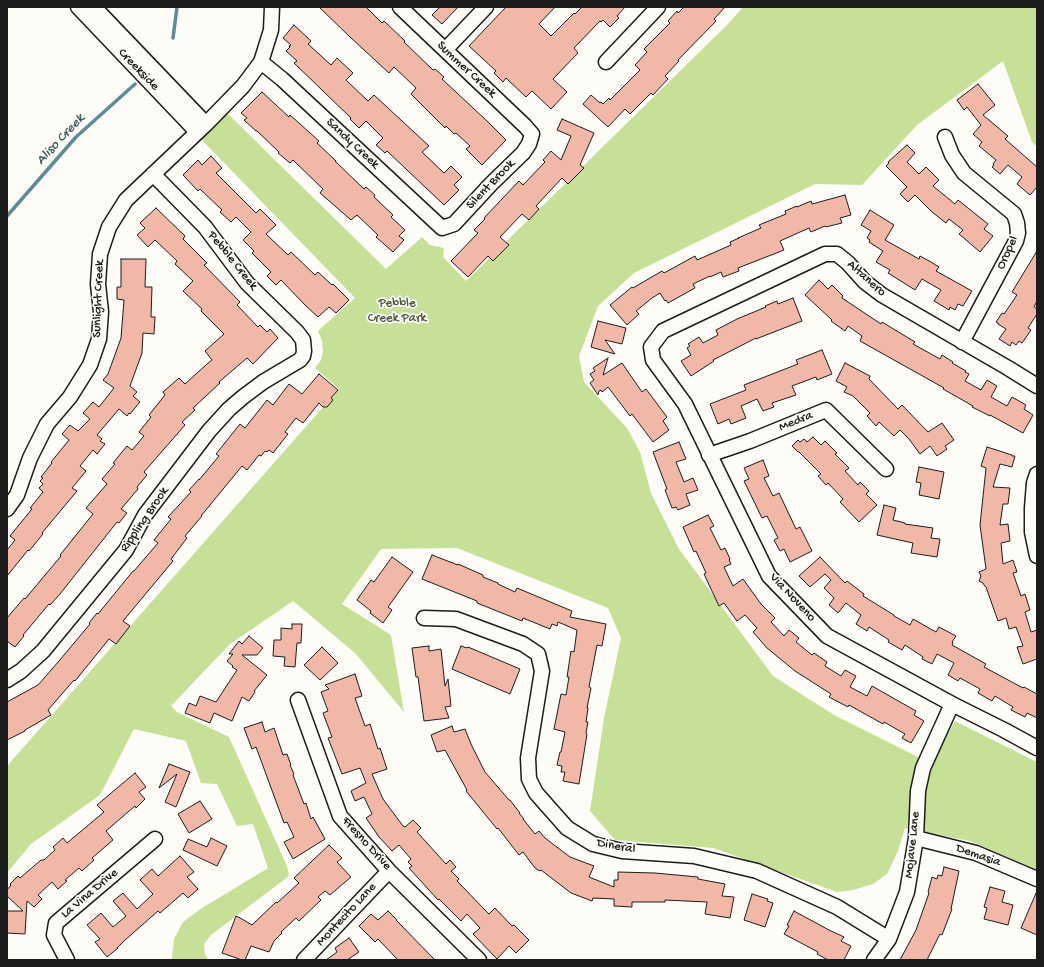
<!DOCTYPE html>
<style>
body{margin:0}
#map{position:relative;width:1044px;height:967px;overflow:hidden;background:#fdfcf7;font-family:"Gochi Hand",sans-serif}
canvas{display:block}
.frame{position:absolute;inset:0;border:8px solid #1c1c1c;pointer-events:none}
</style>
<div id="map">
<canvas width="1044" height="967"></canvas>
<div class="frame"></div>
</div>
<script>
const ctx = document.querySelector('canvas').getContext('2d');
ctx.lineJoin = 'round';
function paint(path, color) { ctx.fillStyle = color; ctx.fill(path, 'evenodd'); }
const toPath = rows => new Path2D(rows.map(r => 'M' + r).join(''));
function trace(path, color, width, dash) { ctx.strokeStyle = color; ctx.lineWidth = width; ctx.lineCap = dash ? 'butt' : 'round'; ctx.setLineDash(dash || []); ctx.stroke(path); }
function drawText(font, color, halo, rows, align = 'center') {
  ctx.font = font + ' "Gochi Hand",sans-serif'; ctx.lineWidth = 3.5; ctx.setLineDash([]); ctx.textBaseline = 'middle'; ctx.strokeStyle = halo; ctx.fillStyle = color; for (const [text, x, y, turn = 0] of rows) {
    ctx.save(); ctx.translate(x, y); ctx.rotate((+turn || 0) * Math.PI / 180); ctx.textAlign = isNaN(turn) ? turn : align; if (halo) ctx.strokeText(text, 0, 0); ctx.fillText(text, 0, 0); ctx.restore();
  }
}
paint(toPath([
 [743,7,1037,7,1037,147,1032,142,1003,61,917,125,862,185,815,184,634,273,598,306,579,356,584,382,627,428,640,452,651,493,679,549,773,676,834,715,930,763,955,721,1037,762,1037,870,970,841,905,828,898,851,887,874,873,884,853,890,837,892,713,848,615,840,590,811,604,718,621,638,608,608,457,548,381,549,342,604,391,635,404,712,355,653,293,601,230,644,171,706,177,712,229,737,287,866,289,876,211,935,204,944,205,954,208,960,172,960,172,957,174,939,183,922,202,908,268,868,253,824,237,826,217,784,201,783,186,741,134,729,100,795,31,844,7,873,7,766,339,389,315,368,321,360,323,351,322,341,318,331,355,298,199,137,226,112,386,269,422,237,430,245,444,248,443,257,466,281,728,24]
]), '#c6e097');
trace(toPath([
 [173,38,177,7],
 [7,216,76,137,135,84]
]), '#5d8c96', 3.5);
const building = toPath([
 [319,7,366,7,382,23,384,21,405,41,404,42,433,70,435,69,444,77,442,79,487,121,506,140,482,165,466,149,470,146,456,133,454,134,446,126,445,128,411,94,416,88,394,67,389,73,350,37,319,7],
 [440,7,458,7,442,24,432,15,440,7],
 [506,7,555,7,539,24,551,36,574,13,575,14,582,7,625,7,617,16,619,18,610,27,603,20,601,22,600,21,574,48,578,53,553,79,567,92,551,109,532,91,526,97,506,78,503,82,494,73,496,71,469,46,506,7],
 [684,7,725,7,714,19,716,21,678,60,679,61,665,76,668,79,653,95,651,93,630,114,625,109,608,127,583,104,591,95,600,103,601,102,603,104,609,98,610,100,640,70,635,65,647,52,644,49,670,23,668,21,677,11,678,13,684,7],
 [294,25,311,41,308,44,331,65,337,58,353,73,346,80,368,101,374,95,429,146,422,152,444,173,451,166,462,177,454,185,459,190,444,205,387,151,385,153,376,145,383,138,366,121,359,128,350,119,351,118,294,63,297,61,286,51,290,47,289,46,291,45,283,38,294,25],
 [978,84,995,105,983,115,1008,136,1005,139,1037,167,1037,187,1030,195,1017,184,1022,177,1008,165,1000,174,992,167,994,165,993,164,996,160,979,146,982,142,973,134,981,125,967,107,964,110,957,100,978,84],
 [262,92,289,117,290,115,319,141,317,143,336,161,335,161,364,189,366,187,375,195,374,197,393,215,391,217,405,230,399,236,404,240,393,252,376,237,378,235,357,215,351,220,320,193,323,189,293,160,290,163,278,153,279,152,257,131,256,131,244,120,247,118,241,113,262,92],
 [562,119,594,133,580,165,584,168,568,184,562,178,536,206,539,209,529,220,522,214,500,237,509,245,493,261,488,256,468,277,451,261,478,233,474,230,485,219,484,218,519,181,523,185,545,162,543,160,551,151,561,160,571,136,557,130,562,119],
 [907,145,915,153,907,162,919,174,926,167,939,180,933,186,955,204,958,200,988,224,984,229,993,236,980,252,959,234,963,230,949,219,946,223,932,212,915,195,908,202,900,194,907,187,886,166,889,163,888,162,907,145],
 [211,156,222,168,216,173,256,213,260,209,276,225,266,234,288,255,291,252,315,275,318,272,332,285,333,284,349,300,336,313,329,307,318,317,306,306,281,280,276,285,267,276,271,272,252,253,254,251,243,240,251,232,236,217,231,222,220,212,222,210,200,189,198,191,183,175,198,160,202,165,211,156],
 [845,195,851,215,840,218,842,223,826,227,825,226,811,232,809,228,780,241,784,250,738,268,739,271,723,277,721,272,710,277,710,276,693,284,695,288,668,303,666,300,665,301,660,293,652,298,636,311,639,314,627,325,610,305,632,287,633,288,662,271,664,273,695,256,697,260,731,245,730,242,739,238,738,238,761,228,759,225,786,214,785,211,797,206,797,207,811,201,812,204,845,195],
 [156,208,185,236,183,239,207,263,204,265,240,302,237,305,258,327,260,325,267,332,270,329,278,338,253,364,247,358,219,382,220,383,193,408,195,410,182,422,185,425,144,472,147,475,137,487,138,489,121,509,127,513,119,523,117,522,60,594,50,605,49,604,23,635,24,636,15,647,7,641,7,618,24,598,25,599,61,556,60,555,93,514,86,508,107,484,102,479,115,464,113,463,127,446,132,450,144,436,139,432,151,417,149,415,165,395,163,392,179,378,185,384,207,364,212,360,205,351,224,334,201,311,202,309,183,291,193,281,175,264,177,261,155,240,148,247,137,235,145,228,140,223,156,208],
 [870,210,894,225,885,240,919,259,920,256,931,262,939,267,936,271,972,291,963,306,958,304,955,310,950,307,949,310,934,301,941,290,922,279,915,290,888,273,890,270,876,262,883,251,869,242,870,240,867,238,871,231,861,225,870,210],
 [1037,251,1037,301,1034,307,1037,309,1037,314,1028,328,1031,330,1022,343,1019,341,1016,345,1012,342,1010,346,999,339,1006,329,998,324,998,323,996,322,1002,313,1004,314,1017,295,1012,292,1037,251],
 [121,259,146,259,145,287,152,287,151,317,155,317,154,334,143,333,142,353,130,386,137,392,133,396,140,402,130,414,129,413,127,416,119,409,97,435,102,439,100,441,105,444,97,454,93,450,80,466,86,471,72,488,77,491,42,533,43,534,29,551,28,550,7,576,7,550,15,540,10,536,32,509,30,508,43,492,39,488,43,484,40,481,43,478,41,477,52,463,51,462,69,440,62,434,70,425,78,431,90,419,83,413,93,402,99,407,114,388,103,380,108,374,121,338,124,300,117,299,117,287,121,287,121,259],
 [819,280,828,289,832,285,843,296,842,298,881,324,882,322,915,342,913,344,940,359,942,355,953,362,952,363,966,371,965,372,969,374,965,381,981,390,987,380,997,386,991,397,1007,406,1012,397,1026,405,1024,409,1033,415,1023,433,990,415,990,416,972,407,973,406,943,389,944,388,860,341,862,336,848,326,845,331,831,321,832,320,805,295,819,280],
 [793,298,802,321,756,339,756,338,713,360,714,361,691,376,681,361,691,355,687,348,690,346,688,344,699,337,703,343,718,335,716,330,737,319,766,307,765,306,777,301,778,304,793,298],
 [598,321,626,328,622,344,605,340,615,354,591,347,598,321],
 [822,350,832,374,817,380,816,377,792,386,796,395,772,403,774,407,763,411,757,399,741,406,746,418,731,424,729,419,718,424,710,404,746,390,744,385,798,364,796,360,822,350],
 [608,358,603,375,622,363,642,392,646,389,667,417,663,421,669,430,653,442,632,414,630,416,608,387,602,392,601,390,599,391,598,395,590,383,594,380,590,374,595,371,593,368,608,358],
 [845,363,870,376,869,379,898,409,902,405,928,432,942,423,954,440,945,446,947,449,937,456,930,446,920,454,909,439,900,430,894,436,879,422,876,426,867,416,870,413,853,396,844,392,847,387,836,381,845,363],
 [319,374,338,390,331,398,333,400,327,407,323,407,319,403,303,423,296,418,285,432,288,434,273,453,269,450,267,452,265,451,261,456,259,455,247,470,242,466,201,516,202,516,185,536,187,538,171,559,173,561,123,621,130,626,116,644,109,639,75,681,74,680,48,710,51,715,25,730,25,731,7,740,7,702,38,685,59,661,90,624,89,623,97,613,98,614,133,571,134,571,158,543,154,540,171,519,168,517,191,492,189,490,199,479,199,480,219,456,216,454,240,424,245,428,267,400,273,405,289,384,302,394,319,374],
 [813,437,821,445,825,441,837,453,835,454,849,468,845,471,858,485,860,482,869,491,866,494,877,505,859,522,840,502,843,499,828,483,826,485,818,476,821,474,799,452,798,452,792,446,798,440,800,442,804,439,807,442,813,437],
 [679,442,686,459,676,462,684,482,693,478,698,490,686,494,690,505,678,510,676,507,672,508,665,490,667,489,653,452,679,442],
 [987,447,1012,455,1012,456,1015,456,1012,467,1000,464,993,487,1010,488,1008,504,1003,504,1000,525,1008,524,1010,541,1001,543,1003,564,1013,560,1017,572,1013,573,1021,596,1025,594,1030,610,1025,612,1031,632,1037,630,1037,659,1023,664,1017,647,1023,646,1016,627,1009,629,1006,618,998,621,986,587,984,585,983,583,979,581,981,576,979,572,986,569,980,525,986,468,981,466,987,447],
 [763,460,769,476,764,478,773,496,779,493,796,529,800,527,812,551,790,562,784,549,780,551,774,540,778,538,767,516,762,518,744,481,749,479,744,468,763,460],
 [919,467,944,472,939,499,919,495,921,483,916,482,919,467],
 [884,505,896,508,893,520,905,523,905,524,933,528,931,538,940,539,937,557,911,553,913,543,877,535,884,505],
 [708,515,714,526,710,528,721,550,725,548,730,559,729,560,731,564,724,567,733,586,743,579,761,604,775,618,771,622,784,636,789,630,799,638,796,642,812,655,814,653,827,662,825,666,841,676,845,670,856,676,850,687,867,696,872,686,916,711,914,715,924,721,911,743,902,738,905,734,884,722,883,724,849,705,848,707,829,697,831,694,795,671,767,648,753,632,757,628,745,615,737,621,724,603,719,606,704,574,706,573,696,551,694,552,683,527,708,515],
 [432,555,458,565,458,564,483,575,483,577,498,583,498,584,515,592,517,588,572,611,570,617,606,624,602,646,597,645,589,687,591,688,587,708,588,708,586,722,588,722,586,733,587,734,579,784,563,781,565,772,561,772,562,766,557,765,560,752,561,752,565,732,554,729,561,694,566,695,569,677,567,677,571,651,574,652,577,630,558,622,557,626,552,624,550,629,523,618,522,621,477,603,477,601,422,579,432,555],
 [392,557,413,572,388,607,392,610,383,623,370,613,371,611,357,600,371,580,374,582,392,557],
 [820,557,845,583,847,581,864,594,863,596,894,615,894,616,910,625,913,619,936,632,939,627,956,636,952,642,953,643,952,645,986,664,984,667,1023,688,1024,687,1037,694,1037,718,1027,713,1025,717,1011,710,1013,707,995,696,992,701,978,693,980,689,960,678,958,681,948,675,954,663,937,654,932,664,922,659,923,657,905,645,902,650,888,642,889,640,869,627,867,631,856,624,861,615,846,603,838,613,829,605,834,598,824,588,831,580,825,574,810,587,799,576,820,557],
 [292,624,302,624,301,643,297,643,295,667,284,666,285,657,273,656,274,640,281,640,281,628,292,629,292,624],
 [249,636,263,648,257,655,242,655,267,675,254,691,255,692,249,701,242,697,232,721,214,713,210,723,185,713,189,703,196,706,200,696,216,702,237,670,232,667,233,666,227,661,233,654,229,654,239,641,242,644,249,636],
 [429,646,429,651,441,649,445,686,448,679,451,706,445,707,449,718,424,721,418,677,416,677,412,648,429,646],
 [461,646,467,648,468,647,520,669,510,694,452,669,461,646],
 [322,647,338,663,320,680,304,665,322,647],
 [355,674,362,696,355,698,365,726,370,724,378,749,380,748,387,769,372,774,383,799,403,826,405,827,413,820,421,828,417,832,446,864,450,860,456,867,451,871,459,879,457,881,485,910,489,914,495,908,512,926,514,925,529,940,516,953,509,946,497,959,473,934,480,928,467,914,461,921,439,899,438,900,409,868,412,866,408,862,411,859,399,845,392,851,379,837,366,818,372,814,364,797,355,801,351,791,366,783,360,768,342,774,328,738,332,737,323,713,328,711,321,692,329,689,325,685,355,674],
 [262,722,265,732,274,728,283,755,287,754,291,765,290,765,294,774,293,775,304,804,306,803,311,819,313,817,325,839,293,859,284,842,294,837,287,822,284,823,256,747,252,749,244,728,262,722],
 [452,726,454,732,465,729,471,744,485,772,509,800,510,800,520,813,519,813,524,819,523,819,535,834,539,831,545,838,570,857,594,866,589,877,614,887,614,880,618,880,618,872,655,873,698,877,698,879,725,884,722,896,734,897,730,918,705,914,707,902,665,900,665,902,632,902,632,907,614,906,614,899,593,898,592,901,571,893,541,870,540,871,535,868,523,852,519,855,498,828,497,829,466,791,467,790,445,750,437,752,431,735,452,726],
 [169,764,190,772,176,807,165,802,177,774,159,788,169,764],
 [135,773,146,787,139,792,145,799,136,808,135,806,106,831,113,840,92,858,94,860,82,871,79,868,65,880,67,881,58,889,52,882,38,895,42,899,34,907,27,901,25,934,7,933,7,911,23,911,7,896,7,890,11,885,10,884,18,876,20,878,41,860,44,860,55,850,53,847,63,838,67,843,104,812,97,805,135,773],
 [200,801,212,819,189,833,178,814,200,801],
 [211,838,227,846,217,866,183,850,188,839,207,847,211,838],
 [329,845,342,858,337,862,351,877,330,895,325,891,318,897,321,900,299,921,296,918,281,932,282,933,274,941,269,952,251,946,245,960,242,960,222,953,236,916,242,919,252,925,276,902,277,903,299,883,294,878,329,845],
 [180,856,194,872,187,877,198,889,188,898,183,893,160,913,158,911,124,941,117,948,118,948,107,957,95,942,100,939,87,925,101,913,113,927,126,916,113,901,123,893,137,909,153,894,140,880,152,869,158,876,180,856],
 [944,867,959,871,951,909,952,909,942,935,940,934,927,960,900,960,916,930,929,893,928,892,932,877,937,879,938,875,942,876,944,867],
 [990,887,1005,891,1002,902,1013,905,1008,925,984,919,987,908,984,907,990,887],
 [1037,891,1037,935,1021,928,1037,891],
 [752,894,768,899,767,901,773,903,765,927,744,920,752,894],
 [388,911,397,920,396,920,435,960,398,960,378,939,375,942,359,926,371,914,378,920,388,911],
 [794,911,829,930,844,937,841,941,851,946,844,960,828,960,817,954,818,952,784,934,789,926,787,925,794,911],
 [349,938,359,952,347,960,326,960,337,952,335,948,349,938]
]);
paint(building, '#f1b8a8');
trace(building, '#1c1c1c', 1);
const minor = toPath([
 [78,7,197,132],
 [94,7,206,124],
 [445,50,486,7],
 [261,62,282,79,442,228,454,224,491,184,523,153,529,144,532,134,525,126,400,7],
 [606,62,658,7],
 [945,137,952,155,964,173,1014,214,1017,223,1018,233,1016,241,962,342],
 [1037,386,1008,368,882,295,865,282,848,263,837,254,825,254,663,331,651,347,653,360,685,404,769,576,827,636,952,704,1004,730,1037,748],
 [709,455,750,441,826,410,886,469],
 [1037,474,1034,483,1032,508,1032,532,1037,556],
 [7,509,17,495,30,458,47,424,70,397,90,365,99,339,101,312,98,284,100,254,109,227,126,200,206,124,243,86,261,62,271,30,272,7],
 [424,618,456,619,523,644,538,654,542,671,528,758,529,779,536,793,567,828,593,844,622,851,694,856,757,871,837,907,889,939],
 [7,680,21,671,43,651,126,550,145,515,209,431,229,409,243,397,263,382,300,360,303,356,304,351,303,340,297,332,247,283,205,227,153,174],
 [298,700,340,816,389,871,479,960],
 [916,838,976,853,1037,879],
 [67,960,54,935,56,923,155,839],
 [304,960,389,871],
 [874,960,889,939,907,892,916,838,918,791,923,768,952,704]
]);
trace(minor, '#1c1c1c', 17);
trace(minor, '#fdfcf7', 14);
drawText('13px', '#1c1c1c', '#fdfcf7', [
 ["Creekside",138,70,46],
 ["Summer Creek",466,70,43],
 ["Sandy Creek",352,144,43],
 ["Silent Brook",491,185,-46],
 ["Oropel",1008,253,-65],
 ["Pebble Creek",232,261,51],
 ["Altanero",866,279,42],
 ["Sunlight Creek",99,299,-88],
 ["Medra",796,422,-22],
 ["Rippling Brook",145,520,-56],
 ["Via Noveno",792,598,47],
 ["Fresno Drive",366,844,48],
 ["Mojave Lane",913,845,-84],
 ["Dineral",616,847,10],
 ["Demasia",978,856,19],
 ["La Vina Drive",90,894,-40],
 ["Montecito Lane",347,915,-47]
]);
drawText('13px', '#4f5741', '#fdfcf7', [
 ["Pebble",397,304],
 ["Creek Park",397,319]
]);
drawText('italic 14px', '#425d63', '#fdfcf7', [
 ["Aliso Creek",61,140,-47]
]);
</script>
